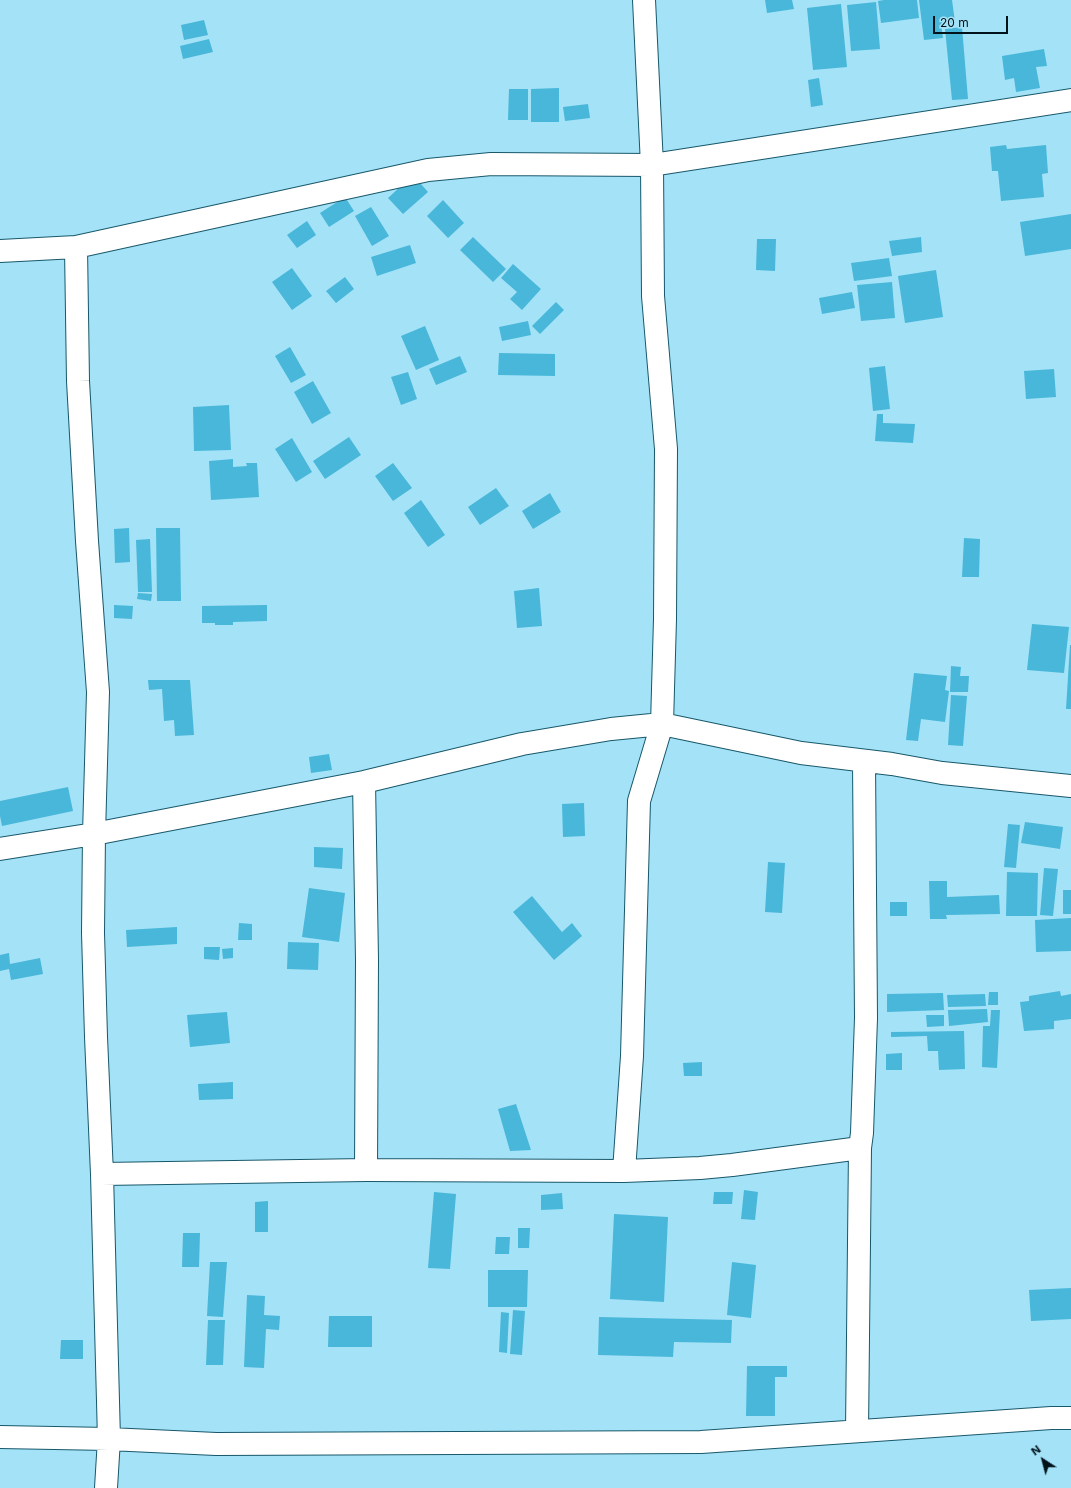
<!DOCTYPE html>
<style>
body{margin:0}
#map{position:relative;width:1071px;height:1488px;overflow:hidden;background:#a4e2f7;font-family:Inter,sans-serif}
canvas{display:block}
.north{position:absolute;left:1023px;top:1440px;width:40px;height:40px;-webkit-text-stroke:3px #a4e2f7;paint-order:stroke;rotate:324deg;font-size:11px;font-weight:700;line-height:16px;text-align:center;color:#00121a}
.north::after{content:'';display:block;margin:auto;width:14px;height:18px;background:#00121a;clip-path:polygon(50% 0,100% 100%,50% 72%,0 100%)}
.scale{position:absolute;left:933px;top:16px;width:75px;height:18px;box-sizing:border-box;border:2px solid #00121a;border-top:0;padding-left:5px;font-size:12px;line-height:14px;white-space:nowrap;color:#00121a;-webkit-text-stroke:3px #a4e2f7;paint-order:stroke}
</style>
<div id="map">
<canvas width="1071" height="1488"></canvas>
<div class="north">N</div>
<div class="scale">20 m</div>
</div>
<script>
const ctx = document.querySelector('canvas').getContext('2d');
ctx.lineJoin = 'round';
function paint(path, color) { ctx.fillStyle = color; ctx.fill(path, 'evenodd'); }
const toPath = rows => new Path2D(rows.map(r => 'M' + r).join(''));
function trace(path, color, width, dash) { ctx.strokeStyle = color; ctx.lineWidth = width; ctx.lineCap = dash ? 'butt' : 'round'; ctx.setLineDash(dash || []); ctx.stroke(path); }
paint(toPath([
 [765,0,792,0,794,9,767,13],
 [884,0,917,0,919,18,881,23,878,1],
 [919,0,952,0,955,22,941,24,943,38,924,40],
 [876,2,880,49,851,51,847,5],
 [841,4,847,67,813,70,807,8],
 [204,20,208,35,184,40,181,25],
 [962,27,968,99,952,100,945,29],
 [209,39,213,52,183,59,180,46],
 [1044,49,1047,66,1036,67,1040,88,1016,92,1014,78,1005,80,1002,56],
 [819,78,823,105,811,107,808,80],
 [559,88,559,122,531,122,531,89],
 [509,89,528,89,528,120,508,120],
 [588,104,590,118,565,121,563,107],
 [1006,145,1007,149,1046,145,1048,173,1042,174,1044,197,1001,201,998,171,992,171,990,147],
 [413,175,428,192,403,214,388,198],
 [345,197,354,211,329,227,320,213],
 [443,200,464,223,448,238,427,216],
 [371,207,389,236,372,246,355,216],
 [1071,214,1071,249,1025,256,1020,222],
 [307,221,316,235,297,248,287,235],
 [473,237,506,269,493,282,460,250],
 [921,237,922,252,892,256,889,241],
 [757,239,776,239,775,271,756,270],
 [410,245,416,263,377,276,371,257],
 [889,258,892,276,854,281,851,263],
 [513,264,541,289,522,310,510,299,517,292,501,278],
 [292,268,312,296,292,310,272,282],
 [936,270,943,317,905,323,898,276],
 [345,277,354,289,336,303,326,291],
 [892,282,895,318,861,321,857,285],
 [852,292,855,308,822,314,819,298],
 [556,302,564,310,540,334,532,326],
 [528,321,531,335,502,341,499,327],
 [425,326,439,360,416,370,401,336],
 [290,347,306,375,291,383,275,356],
 [499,353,555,354,555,376,498,375],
 [460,356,467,372,436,385,429,369],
 [885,366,890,409,873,411,869,368],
 [1054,369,1056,397,1026,399,1024,371],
 [408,372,417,399,401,405,391,377],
 [313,381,331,413,312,424,294,392],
 [229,405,231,450,194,451,193,407],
 [877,414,883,414,883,423,915,424,913,443,875,441],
 [349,437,361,455,325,479,313,461],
 [292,438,312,472,296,482,275,449],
 [233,459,233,467,247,466,246,463,257,463,259,497,211,500,209,461],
 [393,463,412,488,393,501,375,476],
 [496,488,509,506,480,525,468,507],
 [550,493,561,512,533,529,522,511],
 [421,500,445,535,428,547,404,513],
 [129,528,130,562,115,563,114,529],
 [156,528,180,528,181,601,157,601],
 [964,538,980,539,979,577,962,577],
 [150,539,152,592,138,592,136,540],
 [539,588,542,626,517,628,514,591],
 [138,593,152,594,151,601,137,599],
 [114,605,133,606,132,619,114,618],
 [267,605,267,621,233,622,233,625,215,625,215,623,202,623,202,606],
 [1032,624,1069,627,1064,673,1027,670],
 [1070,645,1071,645,1071,709,1066,709],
 [951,666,961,667,960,676,969,676,968,692,950,692],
 [914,673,947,676,945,690,949,691,945,722,921,719,918,741,906,740],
 [148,680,190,680,194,735,175,736,174,720,164,721,162,689,149,690],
 [951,695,967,696,963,746,948,745],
 [329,754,332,770,311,773,309,757],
 [68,787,73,811,2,826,0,816,0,801],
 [584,803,585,836,563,837,562,804],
 [1025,822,1063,827,1060,849,1021,843],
 [1008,824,1020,825,1016,868,1004,867],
 [314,847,343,848,342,869,314,867],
 [768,862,785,863,782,913,765,912],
 [1044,868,1058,869,1053,916,1040,915],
 [1007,872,1038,873,1037,916,1006,916],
 [929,881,947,881,947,897,999,895,1000,914,946,915,947,919,930,919],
 [309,888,345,893,339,942,302,937],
 [1063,890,1071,890,1071,914,1063,914],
 [532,896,562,932,572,923,582,936,554,960,513,912],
 [890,902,907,902,907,916,890,916],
 [1071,918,1071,951,1036,952,1035,920],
 [239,923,252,924,252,940,238,940],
 [177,927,177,944,127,947,126,930],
 [288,942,319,943,318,970,287,969],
 [204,947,220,947,219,960,204,959],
 [233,948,233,958,223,959,222,949],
 [9,953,10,964,40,958,43,974,11,980,9,969,0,971,0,955],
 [1060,991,1061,996,1071,994,1071,1019,1054,1021,1054,1029,1024,1031,1020,1002,1029,1001,1029,996],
 [989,992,998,992,998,1005,988,1005],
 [943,993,944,1010,887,1012,887,994],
 [985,994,986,1006,948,1007,947,995],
 [987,1009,988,1022,949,1026,948,1010],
 [991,1010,1000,1010,997,1068,982,1067,983,1026,990,1026],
 [227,1012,230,1043,190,1047,187,1015],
 [926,1015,944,1015,944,1026,927,1027],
 [964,1031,965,1069,939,1070,938,1051,928,1051,927,1036,891,1037,891,1032],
 [902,1053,902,1070,886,1070,886,1054],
 [702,1062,702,1076,684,1076,683,1063],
 [233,1082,233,1099,199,1100,198,1084],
 [516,1104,531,1150,510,1151,498,1109],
 [744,1190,758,1192,755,1220,741,1219],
 [434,1192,456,1194,450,1269,428,1268],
 [714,1192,733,1192,732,1204,713,1204],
 [562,1193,563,1209,541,1210,541,1195],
 [268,1201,268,1232,255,1232,255,1202],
 [614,1214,668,1217,664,1302,610,1299],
 [518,1228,530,1228,529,1248,518,1248],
 [183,1233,200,1233,199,1267,182,1267],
 [496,1237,510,1237,509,1254,495,1254],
 [210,1262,227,1262,223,1317,207,1316],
 [732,1262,756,1265,751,1318,727,1315],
 [488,1270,528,1270,527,1307,488,1307],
 [1071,1288,1071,1319,1031,1321,1029,1290],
 [247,1295,265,1296,264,1315,280,1316,279,1330,266,1329,264,1368,244,1367],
 [513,1310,525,1311,522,1355,510,1354],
 [501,1312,509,1313,507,1353,499,1352],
 [329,1316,372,1316,372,1347,328,1347],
 [599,1317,732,1320,731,1343,674,1342,673,1357,598,1355],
 [208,1320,225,1320,223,1365,206,1365],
 [61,1340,83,1340,83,1359,60,1359],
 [747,1366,787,1366,787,1377,775,1377,775,1416,746,1416]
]), '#48b7d9');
const street = toPath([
 [76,247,78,381,87,541,98,692,94,834,93,933,96,1037,102,1174,109,1439,106,1488],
 [0,251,76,247,428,170,491,164,652,165,1071,100],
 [364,782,367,960,366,1170],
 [0,849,94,834,364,782,522,744,611,729,662,724,801,753,892,764,942,773,1071,786],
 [624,1171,632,1056,639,801,662,724,665,619,666,449,653,296,652,165,644,0],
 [102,1174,366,1170,624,1171,700,1168,732,1165,860,1148,862,1133,866,1018,864,761],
 [857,1431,860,1148],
 [0,1437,109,1439,216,1444,701,1442,1051,1418,1071,1418]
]);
trace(street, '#18586a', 24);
trace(street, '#fff', 22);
</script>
